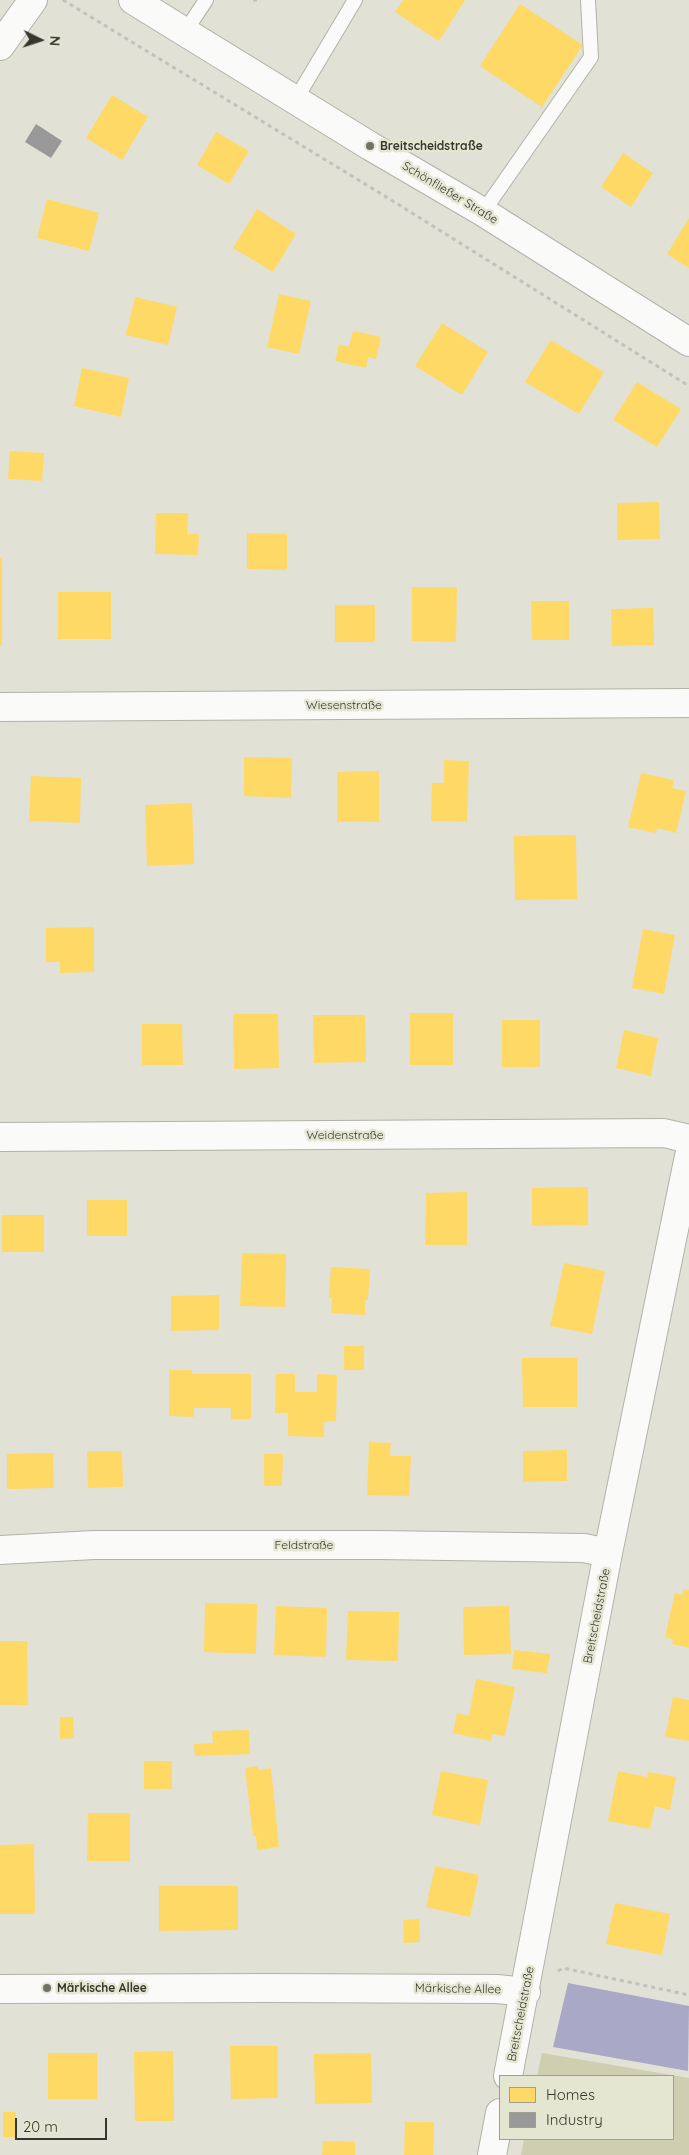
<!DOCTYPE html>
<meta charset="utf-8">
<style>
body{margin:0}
#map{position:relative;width:689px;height:2155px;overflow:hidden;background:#e1e1d6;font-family:Quicksand,sans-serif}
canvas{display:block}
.legend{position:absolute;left:499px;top:2075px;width:175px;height:65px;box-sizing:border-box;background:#e5e6d1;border:1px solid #9fa090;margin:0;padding:6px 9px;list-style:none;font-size:15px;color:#36362e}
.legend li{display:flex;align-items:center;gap:10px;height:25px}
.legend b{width:25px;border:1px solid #9fa090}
.north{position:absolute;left:15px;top:15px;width:50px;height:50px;-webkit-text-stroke:4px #e5e6d1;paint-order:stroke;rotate:94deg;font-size:14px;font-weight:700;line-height:20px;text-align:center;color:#36362e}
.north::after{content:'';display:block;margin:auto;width:18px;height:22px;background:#36362e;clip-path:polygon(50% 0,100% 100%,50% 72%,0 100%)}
.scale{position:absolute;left:15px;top:2118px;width:92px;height:22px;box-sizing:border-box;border:2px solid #36362e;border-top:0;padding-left:6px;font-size:15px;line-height:18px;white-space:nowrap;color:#36362e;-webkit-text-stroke:4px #e5e6d1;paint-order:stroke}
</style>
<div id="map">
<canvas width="689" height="2155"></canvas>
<ul class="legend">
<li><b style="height:14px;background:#ffd966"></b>Homes</li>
<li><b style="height:14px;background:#999"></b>Industry</li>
</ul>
<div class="north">N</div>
<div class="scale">20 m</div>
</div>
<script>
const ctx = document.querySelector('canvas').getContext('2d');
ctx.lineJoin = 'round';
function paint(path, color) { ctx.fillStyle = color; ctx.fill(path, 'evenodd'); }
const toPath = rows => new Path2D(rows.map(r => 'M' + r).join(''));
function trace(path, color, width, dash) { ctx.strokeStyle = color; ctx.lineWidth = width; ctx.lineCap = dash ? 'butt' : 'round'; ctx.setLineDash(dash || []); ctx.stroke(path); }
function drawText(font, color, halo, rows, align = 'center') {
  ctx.font = font + ' Quicksand,sans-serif'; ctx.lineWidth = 5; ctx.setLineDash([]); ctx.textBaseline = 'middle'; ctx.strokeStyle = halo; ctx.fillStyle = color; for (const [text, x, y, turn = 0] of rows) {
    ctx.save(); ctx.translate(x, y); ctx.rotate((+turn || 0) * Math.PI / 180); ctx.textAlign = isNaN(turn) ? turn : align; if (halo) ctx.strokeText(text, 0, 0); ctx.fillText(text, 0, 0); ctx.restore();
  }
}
paint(toPath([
 [542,2053,689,2078,689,2155,521,2155,524,2139,673,2139,673,2076,537,2076]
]), '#cdcfb0');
paint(toPath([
 [568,1983,689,2006,688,2071,553,2047]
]), '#a9a8c7');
paint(toPath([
 [403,0,465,0,439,41,395,12],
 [520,4,583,45,542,107,480,66],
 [112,95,148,117,122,160,86,138],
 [216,132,249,151,229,184,197,165],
 [623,153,653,173,631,207,601,187],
 [47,199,99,213,89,251,37,238],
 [257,209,296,234,273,272,233,248],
 [689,218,689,268,667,254],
 [279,294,311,301,299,354,267,347],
 [135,297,177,307,168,345,126,335],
 [442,323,488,352,462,395,415,366],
 [353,331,381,337,376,359,368,357,366,368,335,361,339,344,349,347],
 [551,340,604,372,579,414,525,382],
 [82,368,129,378,121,417,74,406],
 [637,382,681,409,657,447,613,420],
 [10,451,44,453,42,481,8,479],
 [659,502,660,539,617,540,617,503],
 [156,513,188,513,187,534,199,534,198,555,155,554],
 [247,533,287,534,287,570,247,569],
 [0,558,2,558,2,645,0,645],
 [412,587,457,587,456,642,412,641],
 [58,592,111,592,111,639,58,639],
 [531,601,569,601,569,640,532,640],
 [335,605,375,605,375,642,335,642],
 [653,608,654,645,612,646,611,609],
 [244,757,292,758,291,798,244,796],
 [444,760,469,761,467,822,431,821,432,783,444,783],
 [379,771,379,822,337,822,337,772],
 [641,773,674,780,672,788,686,791,676,833,657,828,656,833,628,827],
 [31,776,81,778,80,823,29,821],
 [192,803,194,864,147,866,145,805],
 [576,835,577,899,515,900,514,836],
 [94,927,94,972,60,973,60,962,46,962,46,928],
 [643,929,675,935,664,994,632,988],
 [410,1013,453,1013,453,1065,410,1065],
 [233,1014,278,1014,279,1068,234,1069],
 [313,1015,365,1015,366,1062,314,1063],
 [502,1020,540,1020,540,1067,502,1067],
 [142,1024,182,1024,183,1065,142,1065],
 [624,1030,658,1038,651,1076,616,1068],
 [588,1187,588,1225,532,1226,532,1188],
 [467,1192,467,1245,425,1245,426,1193],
 [87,1200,127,1200,127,1236,87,1236],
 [2,1215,44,1215,44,1252,2,1252],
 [242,1253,286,1254,285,1307,240,1306],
 [564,1263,605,1271,592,1334,550,1326],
 [331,1267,370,1269,368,1300,365,1300,365,1315,331,1313,332,1298,329,1298],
 [219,1295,219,1330,171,1331,171,1296],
 [344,1346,364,1346,364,1370,344,1370],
 [522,1358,577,1358,577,1407,523,1407],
 [169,1370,192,1370,192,1374,251,1374,251,1419,231,1419,231,1408,194,1408,194,1417,169,1416],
 [276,1374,295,1374,295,1392,317,1392,317,1374,337,1375,336,1421,324,1422,324,1437,288,1436,288,1413,275,1413],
 [369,1442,391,1443,390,1456,411,1456,409,1496,367,1495],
 [567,1450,567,1481,523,1482,523,1451],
 [87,1451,122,1451,123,1487,88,1488],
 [53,1453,54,1488,7,1489,7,1454],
 [264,1454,283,1454,282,1486,264,1486],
 [684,1589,689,1590,689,1648,672,1644,673,1639,665,1637,675,1593,682,1595],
 [205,1603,257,1604,256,1654,204,1652],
 [276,1606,327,1608,326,1657,274,1655],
 [509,1606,511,1654,464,1655,463,1607],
 [348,1611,399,1612,398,1661,346,1660],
 [0,1641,27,1641,28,1705,0,1705],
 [514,1650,550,1654,547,1673,512,1669],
 [476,1679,515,1687,505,1736,492,1734,491,1741,453,1733,457,1713,469,1716],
 [673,1697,689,1700,689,1741,665,1737],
 [60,1717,73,1717,74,1738,60,1739],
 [249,1730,250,1754,195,1756,194,1744,213,1743,212,1731],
 [144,1761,172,1761,172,1789,144,1789],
 [258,1766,258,1770,271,1768,279,1847,257,1850,256,1836,253,1836,245,1768],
 [441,1771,488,1780,480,1825,432,1815],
 [618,1771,647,1777,648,1772,676,1777,670,1810,655,1806,650,1829,608,1821],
 [88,1813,130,1813,130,1861,87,1861],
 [34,1844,35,1914,0,1914,0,1845],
 [435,1866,479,1875,470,1917,426,1907],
 [159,1886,238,1886,238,1930,159,1931],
 [615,1903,670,1914,662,1955,606,1944],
 [419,1919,420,1942,404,1943,403,1920],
 [230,2046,278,2046,278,2098,231,2099],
 [173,2051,174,2121,135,2121,134,2052],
 [48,2053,97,2053,97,2099,48,2099],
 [371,2053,372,2103,315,2104,314,2054],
 [3,2112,16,2112,16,2137,3,2137],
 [405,2122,434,2122,433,2155,404,2155],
 [323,2141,355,2142,355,2155,322,2155]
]), '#ffd966');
paint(toPath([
 [36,124,62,141,51,158,25,142]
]), '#999');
const service = toPath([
 [185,32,206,0],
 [296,99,355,0],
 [483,212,591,57,588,0]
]);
const minor = toPath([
 [0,46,33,0],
 [0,707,689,703],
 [0,1137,664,1133,689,1139],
 [0,1550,94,1545,379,1545,584,1548,608,1553],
 [0,1989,267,1988,497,1989,526,1992],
 [508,2076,608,1553,689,1156],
 [492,2155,500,2113]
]);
const secondary = toPath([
 [133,0,370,146,483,212,689,342]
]);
trace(service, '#b2b2a9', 16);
trace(minor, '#b2b2a9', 30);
trace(secondary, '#b2b2a9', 30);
trace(toPath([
 [63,0,388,198,689,386],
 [253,0,257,0],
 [558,1971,563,1968,689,1995]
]), '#c1c1bd', 3, [4, 4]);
trace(service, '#fafaf9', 14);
trace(minor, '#fafaf9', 28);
trace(secondary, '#fafaf9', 28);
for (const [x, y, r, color] of [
 [370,146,5,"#727269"],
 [47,1988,5,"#727269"]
]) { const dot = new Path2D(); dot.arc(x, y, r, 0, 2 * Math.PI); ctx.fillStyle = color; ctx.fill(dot); trace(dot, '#e5e6d1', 2); }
drawText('bold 12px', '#36362e', '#e5e6d1', [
 ["Breitscheidstraße",380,146],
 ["Märkische Allee",57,1988]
], 'left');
drawText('12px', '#36362e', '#e5e6d1', [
 ["Schönfließer Straße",450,193,31],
 ["Wiesenstraße",344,705],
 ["Weidenstraße",345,1135],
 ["Feldstraße",304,1545],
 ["Breitscheidstraße",597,1616,-79],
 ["Märkische Allee",458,1989,1],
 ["Breitscheidstraße",521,2014,-79]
]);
</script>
